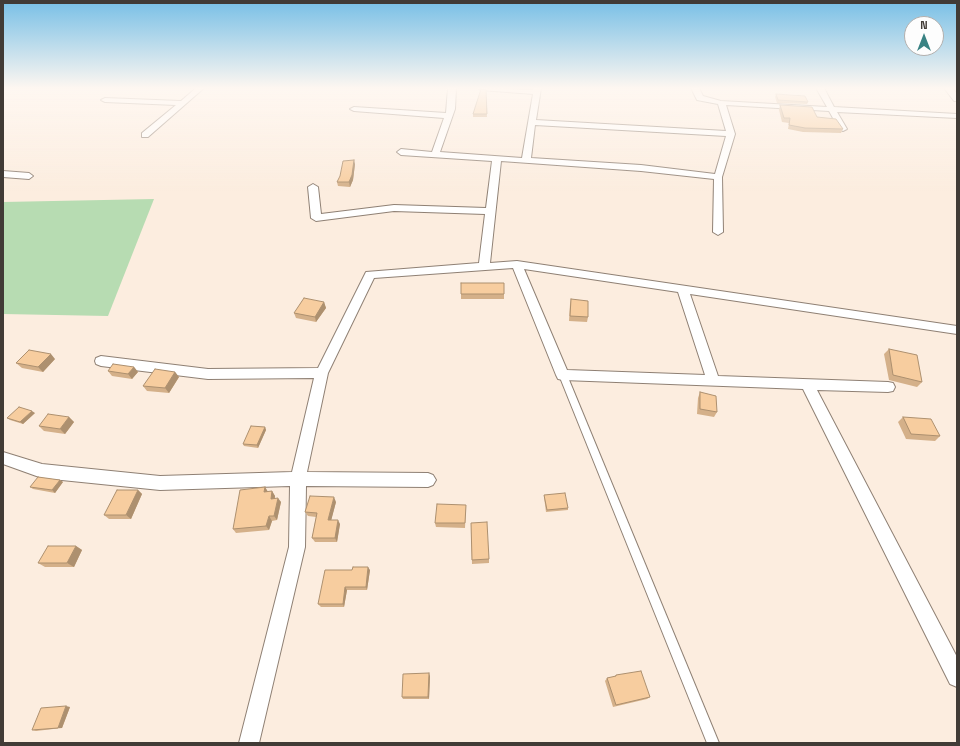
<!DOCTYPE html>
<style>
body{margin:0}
#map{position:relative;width:960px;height:746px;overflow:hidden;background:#fceddf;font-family:"Space Grotesk",sans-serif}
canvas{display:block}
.frame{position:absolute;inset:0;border:4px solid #413b36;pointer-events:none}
.north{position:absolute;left:904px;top:16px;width:40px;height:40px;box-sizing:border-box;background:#fdfdfd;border:1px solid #b2afad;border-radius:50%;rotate:0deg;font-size:11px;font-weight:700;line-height:16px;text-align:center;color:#413b36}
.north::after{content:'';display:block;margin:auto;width:14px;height:18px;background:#398283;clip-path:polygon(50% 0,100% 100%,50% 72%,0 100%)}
</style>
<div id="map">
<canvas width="960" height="746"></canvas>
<div class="frame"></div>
<div class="north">N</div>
</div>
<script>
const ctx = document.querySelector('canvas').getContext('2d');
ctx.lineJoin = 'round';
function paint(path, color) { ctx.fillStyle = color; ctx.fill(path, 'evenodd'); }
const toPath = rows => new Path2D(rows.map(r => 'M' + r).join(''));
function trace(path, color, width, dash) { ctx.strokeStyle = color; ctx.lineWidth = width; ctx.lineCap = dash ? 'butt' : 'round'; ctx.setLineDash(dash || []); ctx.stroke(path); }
paint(toPath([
 [154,199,108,316,3,314,3,202]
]), '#b7dcb2');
const lane = toPath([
 [563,372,565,373,567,375,719,743,707,743,559,375,561,373,563,372]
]);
const street = toPath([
 [196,88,204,88,148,137,142,137,142,133,176,105,105,102,101,100,105,98,181,101,196,88],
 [448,88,456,88,455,109,440,152,522,158,533,94,481,90,477,88,533,90,533,88,541,88,536,120,726,131,718,104,697,100,691,88,699,88,703,96,721,101,827,107,816,88,824,88,834,107,957,114,957,118,837,112,847,129,843,131,839,129,829,111,726,105,735,134,722,177,723,232,718,235,713,232,714,179,641,171,501,161,490,263,517,261,957,326,957,334,690,294,718,376,888,382,893,383,895,387,893,391,888,392,817,390,957,657,957,687,950,684,803,389,563,380,558,379,556,375,513,268,374,278,328,373,307,472,428,473,433,475,436,480,433,485,428,487,306,486,305,547,259,743,239,743,289,547,290,486,160,490,42,478,3,464,3,452,42,464,160,476,292,472,314,378,208,379,101,366,96,364,95,361,96,358,101,356,208,369,318,368,366,272,479,263,485,214,394,211,316,221,311,218,308,187,313,184,318,187,321,214,394,205,486,208,492,161,401,155,397,152,401,149,432,152,444,118,354,111,350,109,354,107,446,113,448,88],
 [535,125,726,136,715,174,641,165,531,158,535,125],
 [524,269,678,292,705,375,567,370,524,269],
 [944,88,952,88,957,94,957,101,954,101,944,88],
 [3,171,29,173,33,176,29,179,3,177,3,171]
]);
trace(lane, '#8f8074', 2);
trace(street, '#8f8074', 2);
paint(lane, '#fff');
paint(street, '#fff');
paint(toPath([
 [486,90,487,117,473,117,473,114],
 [776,94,808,102,807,104,777,103,775,97],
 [780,105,817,117,843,129,841,133,803,132,788,129,789,123,782,122,779,110],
 [355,164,353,180,350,187,338,186,337,182],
 [461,294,504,294,504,299,461,299],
 [571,299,588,317,587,322,569,321,570,304],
 [324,302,326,308,316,322,296,318,294,313],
 [889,349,922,382,917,387,889,380,884,354],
 [55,359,43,372,22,368,16,363],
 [134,367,138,372,132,379,112,376,108,371],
 [175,372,179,377,169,393,147,391,143,386],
 [700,392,717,412,714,417,697,414,698,398],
 [35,413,23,424,10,420,7,418],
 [69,417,74,422,65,434,44,431,39,426],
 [903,417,940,436,935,441,906,439,898,422],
 [265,427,266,430,258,448,244,446,243,444],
 [60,480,63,482,55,493,33,489,30,487],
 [265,487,268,492,272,491,275,496,275,498,281,502,277,520,272,521,269,530,236,533,233,529],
 [138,490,142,494,131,519,109,519,104,515],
 [544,495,568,508,568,510,546,512,544,497],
 [336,502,331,520,340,524,337,542,315,542,312,538,316,517,308,516,305,512],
 [466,505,465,528,436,527,435,523],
 [471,523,489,559,489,563,472,564],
 [76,546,82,550,74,567,45,567,38,563],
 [370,570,367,590,347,590,344,607,321,607,318,604],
 [616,675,650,697,647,699,613,707,605,681,607,678,614,677],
 [430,676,429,699,403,699,402,697],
 [70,707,62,728,36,731,32,730]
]), '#d4b089');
paint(toPath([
 [354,160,355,164,353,180,350,187,349,182],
 [324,302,326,308,316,322,315,317],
 [51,354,55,359,43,372,38,367],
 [134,367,138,372,132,379,128,374],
 [175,372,179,377,169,393,165,388],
 [32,411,35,413,23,424,20,422],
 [69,417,74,422,65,434,60,429],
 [265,427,266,430,258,448,257,445],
 [60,480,63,482,55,493,52,490],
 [265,487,268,492,264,492],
 [138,490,142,494,131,519,126,515],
 [272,491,275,496,274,503,271,499],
 [334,497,336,502,330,525,328,520],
 [278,498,281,502,277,520,274,516],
 [269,516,272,521,269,530,266,526],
 [338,520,340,524,337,542,335,538],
 [76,546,82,550,74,567,67,563],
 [368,567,370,570,367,590,366,587],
 [345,587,347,590,344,607,343,604],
 [429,673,430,676,429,699,428,697],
 [66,706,70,707,62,728,58,728]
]), '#ad906f');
const building = toPath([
 [481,89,486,90,487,114,473,114,481,89],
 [776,94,805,96,808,102,778,100,776,94],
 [780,105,812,107,817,117,836,119,843,129,805,128,789,125,790,118,784,118,780,105],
 [354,160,352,175,349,182,337,182,340,176,343,161,354,160],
 [461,283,504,283,504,294,461,294,461,283],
 [304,298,324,302,315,317,294,313,304,298],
 [571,299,588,301,588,317,570,316,571,299],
 [889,349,917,355,922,382,893,375,889,349],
 [29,350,51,354,38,367,16,363,29,350],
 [113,364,134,367,128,374,108,371,113,364],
 [155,369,175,372,165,388,143,386,155,369],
 [700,392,716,396,717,412,700,409,700,392],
 [19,407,32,411,20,422,7,418,19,407],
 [48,414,69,417,60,429,39,426,48,414],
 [903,417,931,419,940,436,911,434,903,417],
 [251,426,265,427,257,445,243,444,251,426],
 [38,477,60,480,52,490,30,487,38,477],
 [265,487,264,492,272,491,271,499,278,498,274,516,269,516,266,526,233,529,240,490,265,487],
 [117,490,138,490,126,515,104,515,117,490],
 [565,493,568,508,547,510,544,495,565,493],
 [310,496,334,497,328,520,338,520,335,538,312,538,317,513,305,512,310,496],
 [437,504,466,505,465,523,435,523,437,504],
 [487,522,489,559,472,560,471,523,487,522],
 [48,546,76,546,67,563,38,563,48,546],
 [353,567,368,567,366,587,345,587,343,604,318,604,325,570,352,570,353,567],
 [641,671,650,697,616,705,607,678,616,676,616,675,641,671],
 [429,673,428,697,402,697,403,674,429,673],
 [66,706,58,728,32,730,41,708,66,706]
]);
paint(building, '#f7cd9f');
trace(building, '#ad906f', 1);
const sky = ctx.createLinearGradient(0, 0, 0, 192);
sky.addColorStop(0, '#77bfe6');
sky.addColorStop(0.46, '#fef7f1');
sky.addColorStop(1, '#fef7f100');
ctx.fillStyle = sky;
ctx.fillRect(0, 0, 960, 192);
</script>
